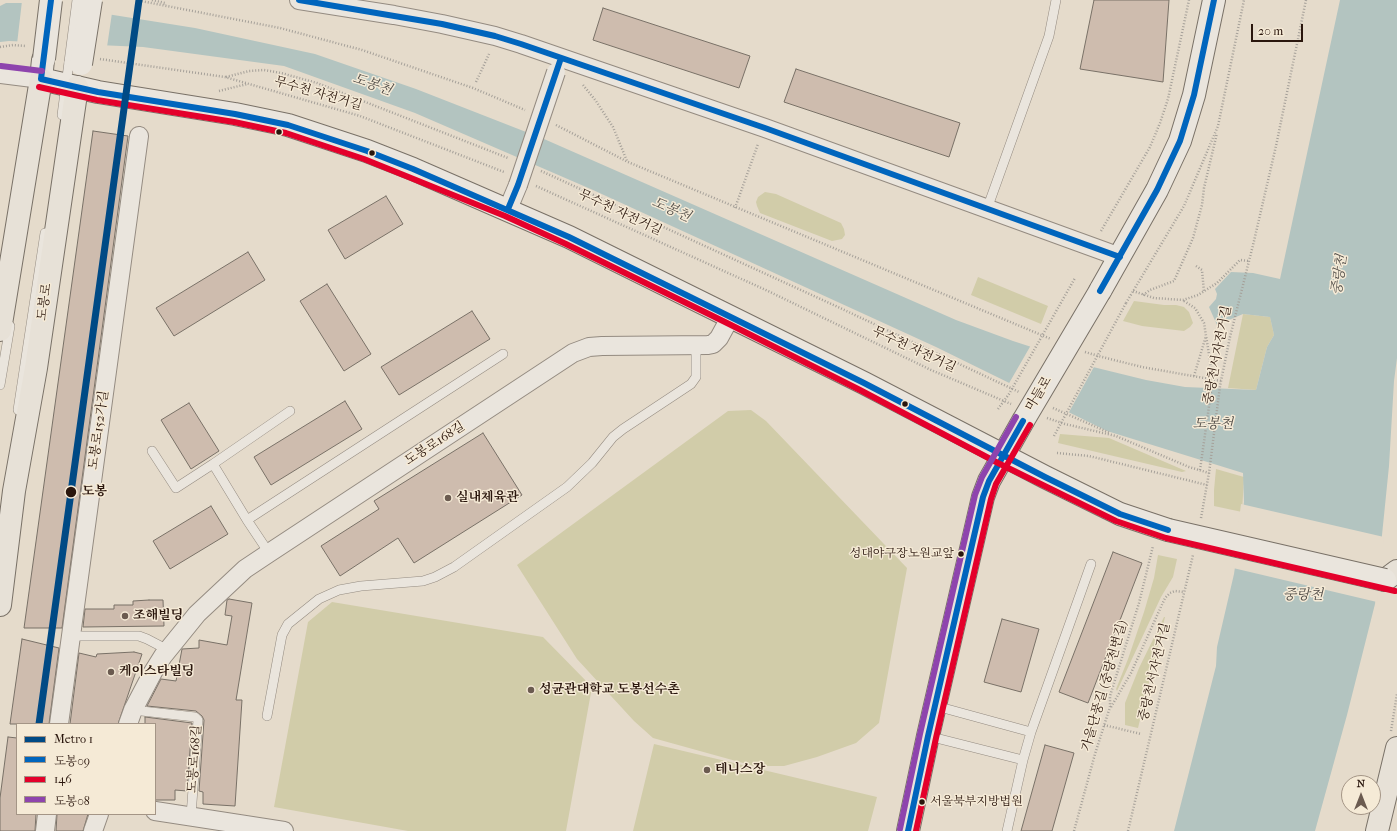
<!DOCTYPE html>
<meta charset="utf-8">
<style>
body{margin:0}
#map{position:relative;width:1397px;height:831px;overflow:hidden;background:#e5dbcb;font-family:"IM FELL French Canon","Noto Serif KR",serif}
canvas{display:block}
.legend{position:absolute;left:16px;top:723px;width:140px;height:92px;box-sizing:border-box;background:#f5ead6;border:1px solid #a49586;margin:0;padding:5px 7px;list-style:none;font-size:12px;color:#2a160d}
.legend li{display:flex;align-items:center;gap:8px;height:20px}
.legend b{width:20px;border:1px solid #a49586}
.north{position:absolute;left:1341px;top:775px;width:40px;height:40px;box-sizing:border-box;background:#f5ead6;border:1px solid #a49586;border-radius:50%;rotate:0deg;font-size:11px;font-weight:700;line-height:16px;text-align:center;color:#2a160d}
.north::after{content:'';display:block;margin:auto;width:14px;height:18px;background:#6b5b50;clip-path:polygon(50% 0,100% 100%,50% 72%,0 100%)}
.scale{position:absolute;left:1251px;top:24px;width:52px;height:18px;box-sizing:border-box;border:2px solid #2a160d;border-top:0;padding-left:5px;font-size:12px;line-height:14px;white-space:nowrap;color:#2a160d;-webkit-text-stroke:3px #f5ead6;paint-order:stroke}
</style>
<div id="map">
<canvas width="1397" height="831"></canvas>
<ul class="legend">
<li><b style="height:5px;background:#004a85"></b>Metro 1</li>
<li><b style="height:5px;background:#0065bd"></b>도봉09</li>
<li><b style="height:5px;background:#e4002b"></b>146</li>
<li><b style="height:5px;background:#8e44ad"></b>도봉08</li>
</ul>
<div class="north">N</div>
<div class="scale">20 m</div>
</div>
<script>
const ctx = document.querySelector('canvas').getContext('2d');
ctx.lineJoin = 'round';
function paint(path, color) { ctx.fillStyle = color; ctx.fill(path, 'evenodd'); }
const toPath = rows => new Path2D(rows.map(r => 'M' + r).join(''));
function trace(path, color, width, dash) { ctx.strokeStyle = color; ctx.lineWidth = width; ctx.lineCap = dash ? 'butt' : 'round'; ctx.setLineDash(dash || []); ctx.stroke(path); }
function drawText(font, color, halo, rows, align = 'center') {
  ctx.font = font + ' "IM FELL French Canon","Noto Serif KR",serif'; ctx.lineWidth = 3; ctx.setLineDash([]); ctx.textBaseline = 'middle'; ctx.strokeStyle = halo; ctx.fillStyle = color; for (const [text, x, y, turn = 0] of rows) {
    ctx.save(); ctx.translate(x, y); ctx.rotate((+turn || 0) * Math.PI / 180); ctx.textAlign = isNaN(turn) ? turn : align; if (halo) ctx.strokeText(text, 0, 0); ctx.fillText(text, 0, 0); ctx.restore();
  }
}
paint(toPath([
 [765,192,776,194,841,223,844,229,845,235,842,239,832,241,760,213,757,206,756,202,758,197],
 [978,277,1048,306,1041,324,971,295],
 [1134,301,1164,305,1176,305,1184,307,1189,312,1193,323,1190,327,1184,331,1142,326,1123,321],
 [1243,314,1270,317,1274,335,1267,347,1256,390,1228,388],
 [751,410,766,421,907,568,879,723,856,743,817,757,784,766,754,766,653,738,634,721,577,659,517,565,728,411],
 [1060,434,1109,438,1186,471,1182,472,1058,443],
 [1216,469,1244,477,1242,512,1214,506,1214,490],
 [1158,555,1177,559,1173,577,1161,597,1117,691,1116,689,1128,659,1144,612,1154,578],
 [332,602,543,637,592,687,566,831,408,831,274,807,308,622],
 [1164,617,1165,617,1138,728,1125,725,1125,703,1139,668],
 [654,744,877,797,868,831,633,831]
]), '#d1cca9');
paint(toPath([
 [1340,0,1397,0,1397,358,1394,381,1389,466,1375,604,1347,715,1315,831,1174,831,1216,666,1217,647,1234,574,1244,502,1243,473,1107,431,936,347,593,190,415,113,284,66,143,47,9,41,0,42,0,6,6,3,38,3,195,28,315,54,416,89,544,139,956,320,1013,341,1093,367,1146,380,1185,387,1256,390,1267,347,1274,335,1270,317,1243,314,1217,325,1209,307,1216,299,1217,294,1215,289,1231,272,1253,273,1280,279]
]), '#b3c4c0');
paint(toPath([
 [22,1,38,1,112,13,107,47,17,44],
 [1031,345,1095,365,1068,414,1008,385],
 [1241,504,1384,537,1377,602,1233,568]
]), '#e5dbcb');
const building = toPath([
 [1094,0,1169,0,1163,82,1080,69,1094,0],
 [603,8,750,56,739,88,593,40,603,8],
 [796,69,960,123,949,157,784,102,796,69],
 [93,131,128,136,62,628,24,628,93,131],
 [386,196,403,224,345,259,328,230,386,196],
 [248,252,265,280,174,336,156,308,248,252],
 [327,284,371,354,344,371,300,301,327,284],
 [472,311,490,339,399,395,381,367,472,311],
 [345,401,362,429,271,485,254,457,345,401],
 [189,403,219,451,191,469,161,420,189,403],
 [483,433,522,495,414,563,398,538,340,576,321,546,379,509,374,501,483,433],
 [211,506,228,534,170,569,153,541,211,506],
 [1113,552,1142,563,1088,703,1059,692,1113,552],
 [229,599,252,603,236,700,242,700,235,806,203,804,203,792,199,791,204,720,202,716,196,711,147,706,161,679,176,681,182,649,199,648,199,640,227,645,232,616,225,615,227,600,229,599],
 [149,600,163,600,164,626,83,627,85,609,114,609,114,605,133,605,133,601,149,600],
 [1002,619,1039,629,1021,692,984,682,1002,619],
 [22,639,59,648,49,724,10,724,22,639],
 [134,652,142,654,118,724,70,724,79,653,96,657,97,654,134,652],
 [145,717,192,723,187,791,175,790,175,800,155,800,155,724,145,724,145,717],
 [8,737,17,738,17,814,36,814,35,831,0,831,0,798,8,737],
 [1045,745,1074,753,1052,831,1021,831,1045,745],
 [57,814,88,814,83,831,56,831,57,814]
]);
paint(building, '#cebcae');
trace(building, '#797167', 1);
const lane = toPath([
 [62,115,69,62],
 [987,209,1049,36,1056,0],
 [0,385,10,326],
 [18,410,45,233],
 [152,451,176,488,213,464],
 [247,520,213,464,290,411],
 [269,553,247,520,503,354],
 [71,636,139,636,147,639,168,650],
 [936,706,1031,732,1091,564],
 [133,710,195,717,198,720,191,816],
 [267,716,282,635,288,624,319,599,339,590,361,586,423,581,435,577,454,567,567,487,592,463,613,437,623,429,691,384,696,377,696,345],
 [928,736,1023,760,1031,732],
 [1007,831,1023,760]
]);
const street = toPath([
 [299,0,394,15,442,24,495,36,521,44,765,128,1120,257],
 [0,74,41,79],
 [508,209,518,185],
 [59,724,139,136],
 [128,724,133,710,153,672,163,656,197,614,245,569,269,553,573,353,589,347,602,346,708,345,713,344,719,338,731,316],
 [155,811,284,831],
 [45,831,47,814],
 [93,831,99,814]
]);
const secondary = toPath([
 [43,60,41,79,98,92,235,114,288,125,367,151,413,169,569,237,864,383,1045,477,1120,514,1168,530],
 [1100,291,1157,190,1180,141,1194,95,1214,0],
 [908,831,928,736,983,497,989,481,1023,421]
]);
const primary = toPath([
 [0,330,41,79],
 [0,605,14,491,36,368,77,87]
]);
const highway = toPath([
 [1385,580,1397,571],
 [1377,831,1397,748]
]);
trace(lane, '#948b81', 10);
trace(street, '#948b81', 20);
trace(secondary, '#797167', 24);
trace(primary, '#797167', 24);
trace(highway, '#797167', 24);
trace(toPath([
 [136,0,280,28,362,50,473,88,525,110],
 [152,0,165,3,165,5],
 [0,47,13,45,26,46],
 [100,59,225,77,360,116,504,172],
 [226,77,249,71,264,70,281,73,317,83,508,158],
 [476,82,490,52],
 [583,85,596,101,613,127,627,161],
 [219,91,247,84],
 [556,125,628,162,1051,339],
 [541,171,840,308,1019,392],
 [536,186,768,291,931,370,1011,404],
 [735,208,758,144],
 [1101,231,1150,147,1160,123,1168,99,1189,0],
 [1196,266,1202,270,1204,292],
 [1133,291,1154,298,1183,300,1198,295,1217,283,1240,260,1249,261],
 [1143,295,1150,290,1174,281,1193,238,1202,205,1204,188,1217,133],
 [1184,301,1195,308,1204,323,1213,380],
 [1126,303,1184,206,1218,126,1244,0],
 [1085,352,1102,357,1142,367,1221,381],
 [1194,376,1206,336],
 [1053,408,1110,433],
 [1047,418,1065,424,1116,436,1189,467,1209,473],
 [1057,453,1089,456,1207,485],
 [1200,470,1212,385],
 [1201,518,1209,473,1220,386,1230,337,1254,241,1276,146,1306,0],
 [1111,707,1131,673,1165,598,1170,593,1175,591,1184,592],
 [1104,725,1141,734],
 [1391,731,1397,694],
 [1074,831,1095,754,1110,707,1110,696,1139,603,1153,546],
 [1128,831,1193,555]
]), '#a5a099', 2.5, [1, 2]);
trace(lane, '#eae5dd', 9);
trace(street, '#eae5dd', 18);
trace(secondary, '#eae5dd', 22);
trace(primary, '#e7e1d7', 22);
trace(highway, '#e7e1d7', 22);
const laneBridge = toPath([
 [69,62,77,0]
]);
const streetBridge = toPath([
 [518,185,556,72]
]);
const secondaryBridge = toPath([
 [44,59,51,0],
 [81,64,91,0],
 [1023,421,1100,291],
 [1168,530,1385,580]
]);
trace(laneBridge, '#948b81', 10, []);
trace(streetBridge, '#948b81', 20, []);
trace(secondaryBridge, '#797167', 24, []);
trace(toPath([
 [998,409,1009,394,1075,278],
 [1054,436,1126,303]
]), '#a5a099', 2.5, [1, 2]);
trace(laneBridge, '#eae5dd', 9);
trace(streetBridge, '#eae5dd', 18);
trace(secondaryBridge, '#eae5dd', 22);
trace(toPath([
 [51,0,41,79,98,92,235,114,288,125,367,151,413,169,569,237,864,383,1045,477,1120,514,1168,530],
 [299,0,442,24,495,36,521,44,765,128,1120,257],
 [508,209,518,185,561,58],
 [1100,291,1157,190,1180,141,1194,95,1214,0],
 [908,831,928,736,983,497,989,481,1023,421]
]), '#0065bd', 6);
trace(toPath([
 [39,87,97,100,234,122,286,133,364,159,505,216,566,244,727,323,860,390,998,463,1116,521,1166,538,1395,591],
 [916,831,936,738,991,499,996,484,1030,425]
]), '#e4002b', 6);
trace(toPath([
 [1,66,42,71],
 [900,829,920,734,975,495,982,477,1016,417]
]), '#8e44ad', 6);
trace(toPath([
 [39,724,139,0]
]), '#004a85', 7);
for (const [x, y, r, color] of [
 [279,132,3.5,"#2a160d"],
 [372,153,3.5,"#2a160d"],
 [905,404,3.5,"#2a160d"],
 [71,492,6,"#2a160d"],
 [448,498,4,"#6b5b50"],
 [961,554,3.5,"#2a160d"],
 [125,616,4,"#6b5b50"],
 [111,672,4,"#6b5b50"],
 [531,690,4,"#6b5b50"],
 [707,770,4,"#6b5b50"],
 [922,802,3.5,"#2a160d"]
]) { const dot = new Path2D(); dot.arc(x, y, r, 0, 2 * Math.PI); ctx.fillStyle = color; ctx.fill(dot); trace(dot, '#f5ead6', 1.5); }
drawText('12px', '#2a160d', '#f5ead6', [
 ["성대야구장노원교앞",954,554],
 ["서울북부지방법원",930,802,"left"]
], 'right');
drawText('13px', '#2a160d', '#f5ead6', [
 ["무수천 자전거길",318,94,16],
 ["무수천 자전거길",620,213,25],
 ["도봉로",45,302,-82],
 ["무수천 자전거길",914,350,25],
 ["중랑천서자전거길",1218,355,-79],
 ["마들로",1039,394,-59],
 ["도봉로152가길",99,430,-82],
 ["도봉로168길",435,444,-33],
 ["중랑천서자전거길",1155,672,-77],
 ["가을단풍길 (중랑천변길)",1105,686,-74],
 ["도봉로168길",195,759,-86]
]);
drawText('bold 13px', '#2a160d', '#f5ead6', [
 ["도봉",82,492]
], 'left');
drawText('bold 13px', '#2a160d', '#f5ead6', [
 ["실내체육관",456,498],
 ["조해빌딩",133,616],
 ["케이스타빌딩",119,672],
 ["성균관대학교 도봉선수촌",539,690],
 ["테니스장",715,770]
], 'left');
drawText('italic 14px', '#534f4a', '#f5ead6', [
 ["도봉천",372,85,19],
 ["도봉천",671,210,24],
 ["중랑천",1340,275,-82],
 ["도봉천",1213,425],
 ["중랑천",1303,596]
]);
</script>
